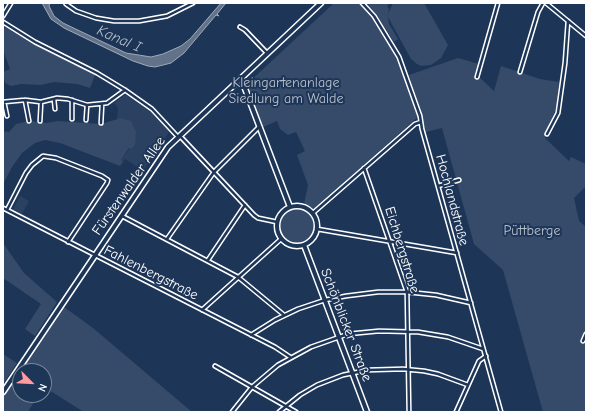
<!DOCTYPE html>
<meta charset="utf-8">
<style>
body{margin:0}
#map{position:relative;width:589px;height:415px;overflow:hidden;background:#1d3557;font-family:"Comic Neue",sans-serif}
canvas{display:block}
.frame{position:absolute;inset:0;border:4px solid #fff;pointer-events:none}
.north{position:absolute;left:12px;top:363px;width:40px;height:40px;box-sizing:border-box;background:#1d3557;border:1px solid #77869a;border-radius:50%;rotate:114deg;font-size:11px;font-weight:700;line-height:16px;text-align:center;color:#fff}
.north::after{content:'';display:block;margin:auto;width:14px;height:18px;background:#ff9aa2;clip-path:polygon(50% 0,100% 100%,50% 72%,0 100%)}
</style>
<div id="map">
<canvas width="589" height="415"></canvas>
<div class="frame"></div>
<div class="north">N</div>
</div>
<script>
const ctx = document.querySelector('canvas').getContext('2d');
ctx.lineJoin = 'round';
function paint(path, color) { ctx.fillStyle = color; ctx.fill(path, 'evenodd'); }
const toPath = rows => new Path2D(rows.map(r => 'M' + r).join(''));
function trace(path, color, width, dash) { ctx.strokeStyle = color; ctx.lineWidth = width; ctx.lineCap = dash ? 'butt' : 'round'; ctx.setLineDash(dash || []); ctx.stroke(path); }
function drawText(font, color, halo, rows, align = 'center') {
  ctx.font = font + ' "Comic Neue",sans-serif'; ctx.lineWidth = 4; ctx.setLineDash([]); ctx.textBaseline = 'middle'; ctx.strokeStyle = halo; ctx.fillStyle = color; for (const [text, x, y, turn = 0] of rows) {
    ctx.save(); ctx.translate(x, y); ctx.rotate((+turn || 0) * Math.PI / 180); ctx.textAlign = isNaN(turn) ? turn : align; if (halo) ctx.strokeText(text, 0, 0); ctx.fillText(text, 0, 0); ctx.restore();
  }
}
paint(toPath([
 [126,94,153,114,169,132,143,171,125,159,123,162,121,160,134,143,128,120,117,119,118,108,114,103],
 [20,196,29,201,22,214,13,209]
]), '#2a4161');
paint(toPath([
 [334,3,360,3,374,18,399,61,419,116,314,209,304,204,308,185,297,155,305,151,296,132,288,135,280,129,277,121,263,127,247,84],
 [366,3,390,3,387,6,389,9,388,14,393,3,424,3,448,45,441,58,431,65,421,66,417,64,411,59,388,17,389,24,398,39,394,42,377,15],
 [3,26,34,44,95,75,90,88,77,84,54,82,41,85,21,84,11,86,5,83,3,72,10,69,3,50],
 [458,58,479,64,476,74,494,91,501,66,540,79,559,82,556,108,545,138,569,161,571,157,586,164,586,186,574,198,579,221,586,227,586,329,581,341,586,345,586,412,543,412,503,270,474,244,442,128,426,132,409,75],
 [121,118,131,121,136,132,135,145,131,149,129,148,121,160,123,162,120,166,60,143,45,140,35,143,22,153,12,167,3,184,3,131,9,132,16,124,30,121,46,123,58,121,101,124],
 '279 226a18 18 0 1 1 36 0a18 18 0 1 1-36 0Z',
 [3,243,24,273,57,302,35,336,25,329,41,304,3,278],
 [64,307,93,328,192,412,84,412,44,387,44,371,21,371],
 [3,354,17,363,3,384],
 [20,372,20,395,38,395,28,412,3,412,3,398]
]), '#364b69');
const water = toPath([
 [42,3,50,3,49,6,54,16,63,23,126,53,151,57,163,54,181,46,190,39,221,3,226,3,217,14,219,16,216,15,184,53,171,63,155,67,148,66,133,61,64,28,51,19,42,3]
]);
paint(water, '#617289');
trace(water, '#a0aab8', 1);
const street = toPath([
 [362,3,374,16,399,57,420,116,422,129,501,412],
 [546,3,586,36],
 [66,4,76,11,96,18,114,21,139,21,167,16,193,3],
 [3,16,11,3],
 [3,22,35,42,97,73,125,90,152,109,178,137],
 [240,27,245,30,267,53],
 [520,72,538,12,543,3],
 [477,77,498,3],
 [54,99,55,109],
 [25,100,29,121],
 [3,102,25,100,41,102,57,98,68,99,87,105,107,103,125,90],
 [4,102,7,116],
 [72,119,72,100],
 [86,120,87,105],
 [40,121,41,102],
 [101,123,102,104],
 [547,134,558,113,565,63,568,21],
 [180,136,254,215,258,218,277,222],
 [364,168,407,292,409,412],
 [438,186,459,180],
 [3,208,275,347,290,357],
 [7,210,26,173,32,165,43,156,56,158,102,176,108,180,107,183,68,242],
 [313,213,415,124,421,122],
 [122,216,238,277,284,315],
 [317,229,457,253],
 [167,239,214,172,259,127],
 [208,260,245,205],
 [202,310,281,239],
 [251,335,275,320,298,309,325,300,346,296,378,292,407,292,436,295,471,303],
 [583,341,586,334],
 [215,366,296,412],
 [232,412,252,387,278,365,311,347,348,334,379,331,418,332,448,337,483,349],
 [279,412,300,395,317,385,343,375,368,370,403,369,424,371,438,374,468,385],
 [456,412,479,361,486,356]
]);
const secondary = toPath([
 [241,78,290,207],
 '277 226a20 20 0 1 1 40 0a20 20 0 1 1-40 0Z',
 [304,245,367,412],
 [3,392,168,147,321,3]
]);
trace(street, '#fff', 5.5);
trace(secondary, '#fff', 7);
trace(street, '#1d3557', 2.5);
trace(secondary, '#1d3557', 4);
drawText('14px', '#b9c0ca', '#1d3557', [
 ["Kleingartenanlage",286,83],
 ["Siedlung am Walde",286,99],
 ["Püttberge",532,231]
]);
drawText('14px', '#fff', '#1d3557', [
 ["Fürstenwalder Allee",129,186,-55],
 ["Hochlandstraße",452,200,75],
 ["Eichbergstraße",402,250,73],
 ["Fahlenbergstraße",151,273,27],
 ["Schönblicker Straße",346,325,69]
]);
drawText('italic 15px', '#b8c0ca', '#1d3557', [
 ["Kanal I",119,39,23]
]);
</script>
